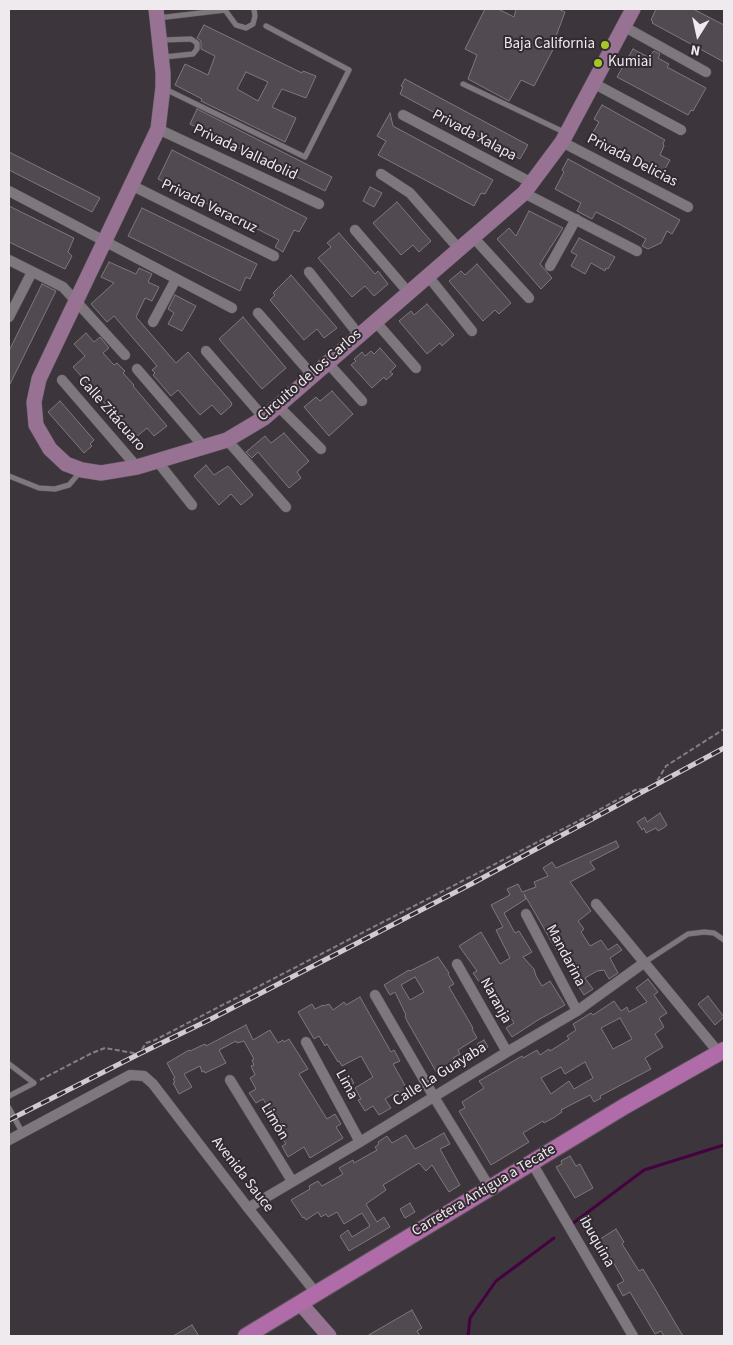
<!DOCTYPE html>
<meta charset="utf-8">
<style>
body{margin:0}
#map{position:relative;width:733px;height:1345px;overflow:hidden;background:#3c353b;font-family:"Source Sans 3",sans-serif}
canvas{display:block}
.frame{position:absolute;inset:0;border:10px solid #eeeaed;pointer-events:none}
.north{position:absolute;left:673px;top:10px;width:50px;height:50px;-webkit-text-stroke:4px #322b31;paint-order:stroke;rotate:190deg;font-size:14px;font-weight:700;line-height:20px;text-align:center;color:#eeeaed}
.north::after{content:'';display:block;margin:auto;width:18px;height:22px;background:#eeeaed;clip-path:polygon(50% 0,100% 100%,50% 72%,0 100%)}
</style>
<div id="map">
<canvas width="733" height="1345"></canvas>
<div class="frame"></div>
<div class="north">N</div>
</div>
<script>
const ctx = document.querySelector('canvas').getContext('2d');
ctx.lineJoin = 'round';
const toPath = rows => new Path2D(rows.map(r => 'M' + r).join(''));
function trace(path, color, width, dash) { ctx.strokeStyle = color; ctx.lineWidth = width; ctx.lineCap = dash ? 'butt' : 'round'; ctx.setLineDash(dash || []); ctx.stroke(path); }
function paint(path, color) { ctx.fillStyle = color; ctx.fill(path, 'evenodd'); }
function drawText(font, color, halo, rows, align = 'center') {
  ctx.font = font + ' "Source Sans 3",sans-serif'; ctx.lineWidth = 4; ctx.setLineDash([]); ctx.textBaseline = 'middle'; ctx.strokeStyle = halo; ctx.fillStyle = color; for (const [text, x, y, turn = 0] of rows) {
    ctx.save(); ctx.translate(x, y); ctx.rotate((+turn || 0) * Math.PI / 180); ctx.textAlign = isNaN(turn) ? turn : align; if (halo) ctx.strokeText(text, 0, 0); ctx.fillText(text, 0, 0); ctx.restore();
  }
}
trace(toPath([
 [572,1224,644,1170,724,1145],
 [468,1336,470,1318,496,1281,554,1238]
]), '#450240', 3);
const building = toPath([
 [485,9,498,9,514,17,516,9,558,9,565,12,555,39,558,40,534,86,521,80,509,101,468,79,477,55,465,49,485,9],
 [656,9,693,9,724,25,724,62,652,23,653,22,651,20,656,9],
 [204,25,302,73,303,71,316,76,306,98,282,89,272,107,296,118,285,142,201,101,202,99,175,85,185,64,208,75,215,56,201,49,201,41,197,38,204,25],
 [246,72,268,82,258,101,237,89,246,72],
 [633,49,648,57,654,51,660,54,658,58,669,64,667,67,706,88,693,111,691,110,688,115,617,77,633,49],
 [405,79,528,145,520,159,400,94,403,87,401,86,405,79],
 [602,105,665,140,663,143,664,146,660,155,670,160,662,174,591,136,599,122,594,119,602,105],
 [197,109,332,177,325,191,190,124,197,109],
 [390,113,393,126,493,180,485,194,481,193,474,206,378,155,386,141,377,136,390,113],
 [172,150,307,218,299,232,294,230,283,252,275,247,279,240,158,179,172,150],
 [9,152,100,198,92,212,9,170,9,152],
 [568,159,680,220,672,234,667,231,661,243,648,249,642,246,646,239,621,225,596,212,592,219,577,211,581,203,555,189,564,172,562,170,568,159],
 [370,187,382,193,374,207,363,201,370,187],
 [397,202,431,241,419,252,413,245,401,255,373,223,397,202],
 [9,206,74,238,68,252,72,256,65,269,9,242,9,206],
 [142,208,257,264,250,279,246,277,240,291,128,236,142,208],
 [529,211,563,228,540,264,552,278,541,289,497,239,509,228,516,236,529,211],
 [339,233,375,274,378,271,388,284,374,296,365,286,352,297,318,258,331,247,327,243,339,233],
 [579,238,615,257,608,269,606,268,605,271,591,263,585,274,571,266,577,255,571,252,579,238],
 [109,262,136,274,139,268,152,274,148,282,159,287,152,301,145,298,136,317,176,363,188,352,206,373,231,402,232,405,221,415,212,405,200,415,178,390,171,396,153,375,155,373,152,370,157,366,114,316,107,322,91,304,114,283,101,277,109,262],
 [477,264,511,303,499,314,495,310,483,321,449,281,461,271,465,275,477,264],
 [291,275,337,328,324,338,317,329,304,340,270,300,275,295,273,293,291,275],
 [42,284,56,291,9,386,9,351,42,284],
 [175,295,196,306,182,331,168,324,174,313,168,309,175,295],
 [427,304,454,335,442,346,440,343,427,354,399,321,411,311,414,315,427,304],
 [243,317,286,368,262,389,219,339,243,317],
 [86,333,94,342,100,337,109,348,103,353,114,365,117,363,125,371,123,373,134,385,133,386,167,426,154,436,147,428,135,438,73,367,85,356,74,344,86,333],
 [380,348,396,366,390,372,393,374,386,380,384,377,372,388,351,365,356,361,354,359,362,352,365,356,371,351,374,354,380,348],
 [332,391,353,414,329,436,304,407,316,397,320,401,332,391],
 [60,401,94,440,90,444,92,446,84,453,48,412,60,401],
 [284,433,309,461,297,472,301,478,289,488,258,452,252,458,246,452,265,436,271,443,284,433],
 [206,465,214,475,228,466,253,495,241,505,231,494,219,505,194,476,206,465],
 [660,813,667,825,665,827,658,831,656,828,646,833,644,828,642,830,637,822,645,817,647,822,660,813],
 [616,841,619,847,590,862,595,869,570,882,591,911,578,921,584,929,581,932,590,946,601,940,608,950,617,944,622,950,610,958,618,973,609,979,604,970,597,971,585,978,593,989,584,995,577,984,582,981,568,960,564,963,524,894,526,899,504,913,515,933,519,931,532,952,523,957,534,969,536,976,542,986,550,981,565,1005,538,1020,512,1037,506,1028,514,1023,496,995,485,980,480,983,473,973,477,971,459,946,481,932,500,964,510,958,496,930,503,927,491,905,510,895,507,889,518,884,522,892,536,887,534,882,548,876,543,868,552,862,556,868,616,841],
 [438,957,449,973,448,974,454,984,449,987,473,1028,472,1029,477,1038,458,1050,460,1054,453,1058,458,1065,440,1076,438,1075,407,1021,405,1016,406,1015,395,992,390,995,384,985,409,970,410,971,438,957],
 [415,977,424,992,410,1000,401,985,415,977],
 [648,979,658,992,654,995,667,1013,659,1018,664,1027,655,1034,663,1047,645,1058,651,1069,600,1096,601,1098,594,1102,590,1095,561,1110,562,1112,553,1118,544,1123,543,1121,523,1133,529,1142,491,1165,459,1111,465,1108,462,1102,484,1088,479,1081,522,1056,523,1058,537,1050,540,1055,549,1049,550,1051,569,1039,567,1036,576,1030,573,1024,591,1013,593,1015,614,1001,621,1011,627,1007,629,1012,647,1002,636,988,648,979],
 [620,1018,632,1039,613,1049,601,1028,620,1018],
 [585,1062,593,1078,574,1089,569,1081,551,1094,541,1078,561,1067,565,1074,585,1062],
 [708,996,724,1017,715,1025,698,1004,708,996],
 [360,997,391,1052,394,1050,400,1061,393,1064,412,1098,406,1102,398,1091,385,1099,391,1108,379,1115,373,1106,365,1111,358,1100,361,1099,355,1088,373,1077,361,1056,342,1066,339,1061,338,1062,327,1044,325,1046,319,1036,314,1039,298,1012,312,1004,315,1009,323,1005,324,1006,329,1004,333,1010,344,1002,346,1005,360,997],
 [246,1025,253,1040,270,1030,278,1043,283,1040,284,1042,289,1039,308,1069,299,1074,327,1119,335,1114,341,1124,336,1127,343,1138,310,1158,304,1147,288,1157,282,1146,286,1144,272,1122,276,1120,263,1099,256,1103,249,1093,256,1089,250,1078,255,1075,251,1066,254,1065,252,1060,254,1059,244,1041,237,1043,236,1041,219,1050,226,1063,205,1073,204,1071,202,1072,200,1066,184,1074,192,1087,179,1094,173,1083,175,1082,173,1079,175,1078,167,1063,189,1050,190,1051,205,1044,206,1046,246,1025],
 [484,1040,488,1047,481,1052,477,1044,484,1040],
 [350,1076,354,1083,344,1089,340,1082,350,1076],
 [444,1133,450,1144,440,1149,460,1185,449,1192,432,1165,426,1171,419,1163,383,1185,386,1190,366,1204,377,1222,384,1217,390,1227,349,1251,340,1236,348,1230,352,1237,370,1226,362,1213,344,1224,337,1212,328,1217,326,1214,321,1217,318,1212,306,1220,304,1217,303,1218,291,1200,310,1189,309,1186,318,1181,322,1186,343,1174,339,1168,353,1160,354,1163,377,1150,375,1147,379,1144,378,1142,387,1136,392,1143,406,1135,415,1149,444,1133],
 [570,1156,576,1166,580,1164,593,1188,575,1198,556,1167,562,1164,561,1161,570,1156],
 [410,1203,415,1212,405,1218,400,1209,410,1203],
 [616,1229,624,1242,622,1244,634,1263,639,1271,643,1269,683,1336,664,1336,661,1331,655,1334,630,1292,623,1296,617,1285,624,1281,600,1239,616,1229],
 [412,1310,422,1328,417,1331,420,1336,367,1336,412,1310],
 [192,1325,199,1336,173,1336,192,1325]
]);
paint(building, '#514a50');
trace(building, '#7f787e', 1);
const lane = toPath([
 [158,18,225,10,236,25,246,28,253,24,255,16,254,9],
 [162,40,191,39,197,43,197,49,193,54,164,57],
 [463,84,566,133],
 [165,89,305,157,349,70,266,26],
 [9,476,39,488,55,489,69,485,80,472],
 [645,962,688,934,704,932,714,933,724,940],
 [9,1064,34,1083,9,1096],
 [9,1108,22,1132]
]);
const street = toPath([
 [623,26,706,72],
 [593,83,681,130],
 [403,115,532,183],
 [158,129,319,204],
 [562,142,688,207],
 [381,174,410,193,459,249],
 [131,185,274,256],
 [9,191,232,308],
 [524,193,637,251],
 [355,230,408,292],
 [473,237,529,298],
 [9,260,63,287,125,355],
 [550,266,576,219],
 [309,272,359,335],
 [428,276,472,331],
 [258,313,312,375],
 [9,317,32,272],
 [375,321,416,368],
 [153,322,176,279],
 [206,351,264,418],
 [327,362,362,401],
 [137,369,204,447],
 [62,380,137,467],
 [278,406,321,449],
 [227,440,286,507],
 [157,461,192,505],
 [596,904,719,1053],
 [526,914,577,1011],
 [457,964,507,1052],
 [375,995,434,1097,490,1188],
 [306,1042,360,1142],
 [230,1080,292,1181],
 [9,1140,130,1075,144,1076,153,1084,248,1208,316,1293],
 [532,1163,633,1336],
 [248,1208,360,1142,507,1052,577,1011,645,962]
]);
const secondary = toPath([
 [156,9,163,73,163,87,158,129,47,362,39,379,34,402,36,425,50,449,66,464,82,470,101,473,137,467,227,440,264,418,524,193,562,142,633,9],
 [300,1303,329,1336]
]);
const primary = toPath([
 [246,1336,625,1106,724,1050]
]);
trace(lane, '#585257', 6);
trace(street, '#585257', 11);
trace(secondary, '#585257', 16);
trace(primary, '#585257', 18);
trace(toPath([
 [40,1080,92,1053,105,1048,139,1054,146,1043,155,1040,586,817,635,790,653,788,666,766,724,729]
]), '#857f84', 2, [5, 2.5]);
trace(lane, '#7e777d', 5);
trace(street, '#7e777d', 10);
trace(secondary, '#977293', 15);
trace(primary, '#b06ca8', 16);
const rail = toPath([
 [9,1120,139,1054,211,1019,473,883,724,748]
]);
trace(rail, '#d0cbcf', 5);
trace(rail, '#322b31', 3, [9]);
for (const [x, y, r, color] of [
 [605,45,5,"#a4c824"],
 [598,63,5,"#a4c824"]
]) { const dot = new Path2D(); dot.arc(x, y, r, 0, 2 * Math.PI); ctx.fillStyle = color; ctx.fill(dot); trace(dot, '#322b31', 2); }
drawText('15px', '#eeeaed', '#322b31', [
 ["Baja California",595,45],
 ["Kumiai",608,63,"left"]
], 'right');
drawText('15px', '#eeeaed', '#322b31', [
 ["Privada Xalapa",474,136,28],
 ["Privada Valladolid",245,153,25],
 ["Privada Delicias",632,161,27],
 ["Privada Veracruz",209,207,26],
 ["Circuito de los Carlos",310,376,-41],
 ["Calle Zitácuaro",111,414,49],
 ["Mandarina",565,956,62],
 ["Naranja",495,1001,61],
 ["Calle La Guayaba",440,1075,-32],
 ["Lima",346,1085,62],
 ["Limón",274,1122,59],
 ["Avenida Sauce",242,1175,52],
 ["Carretera Antigua a Tecate",484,1191,-31],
 ["ibuquina",596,1242,60]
]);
</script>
